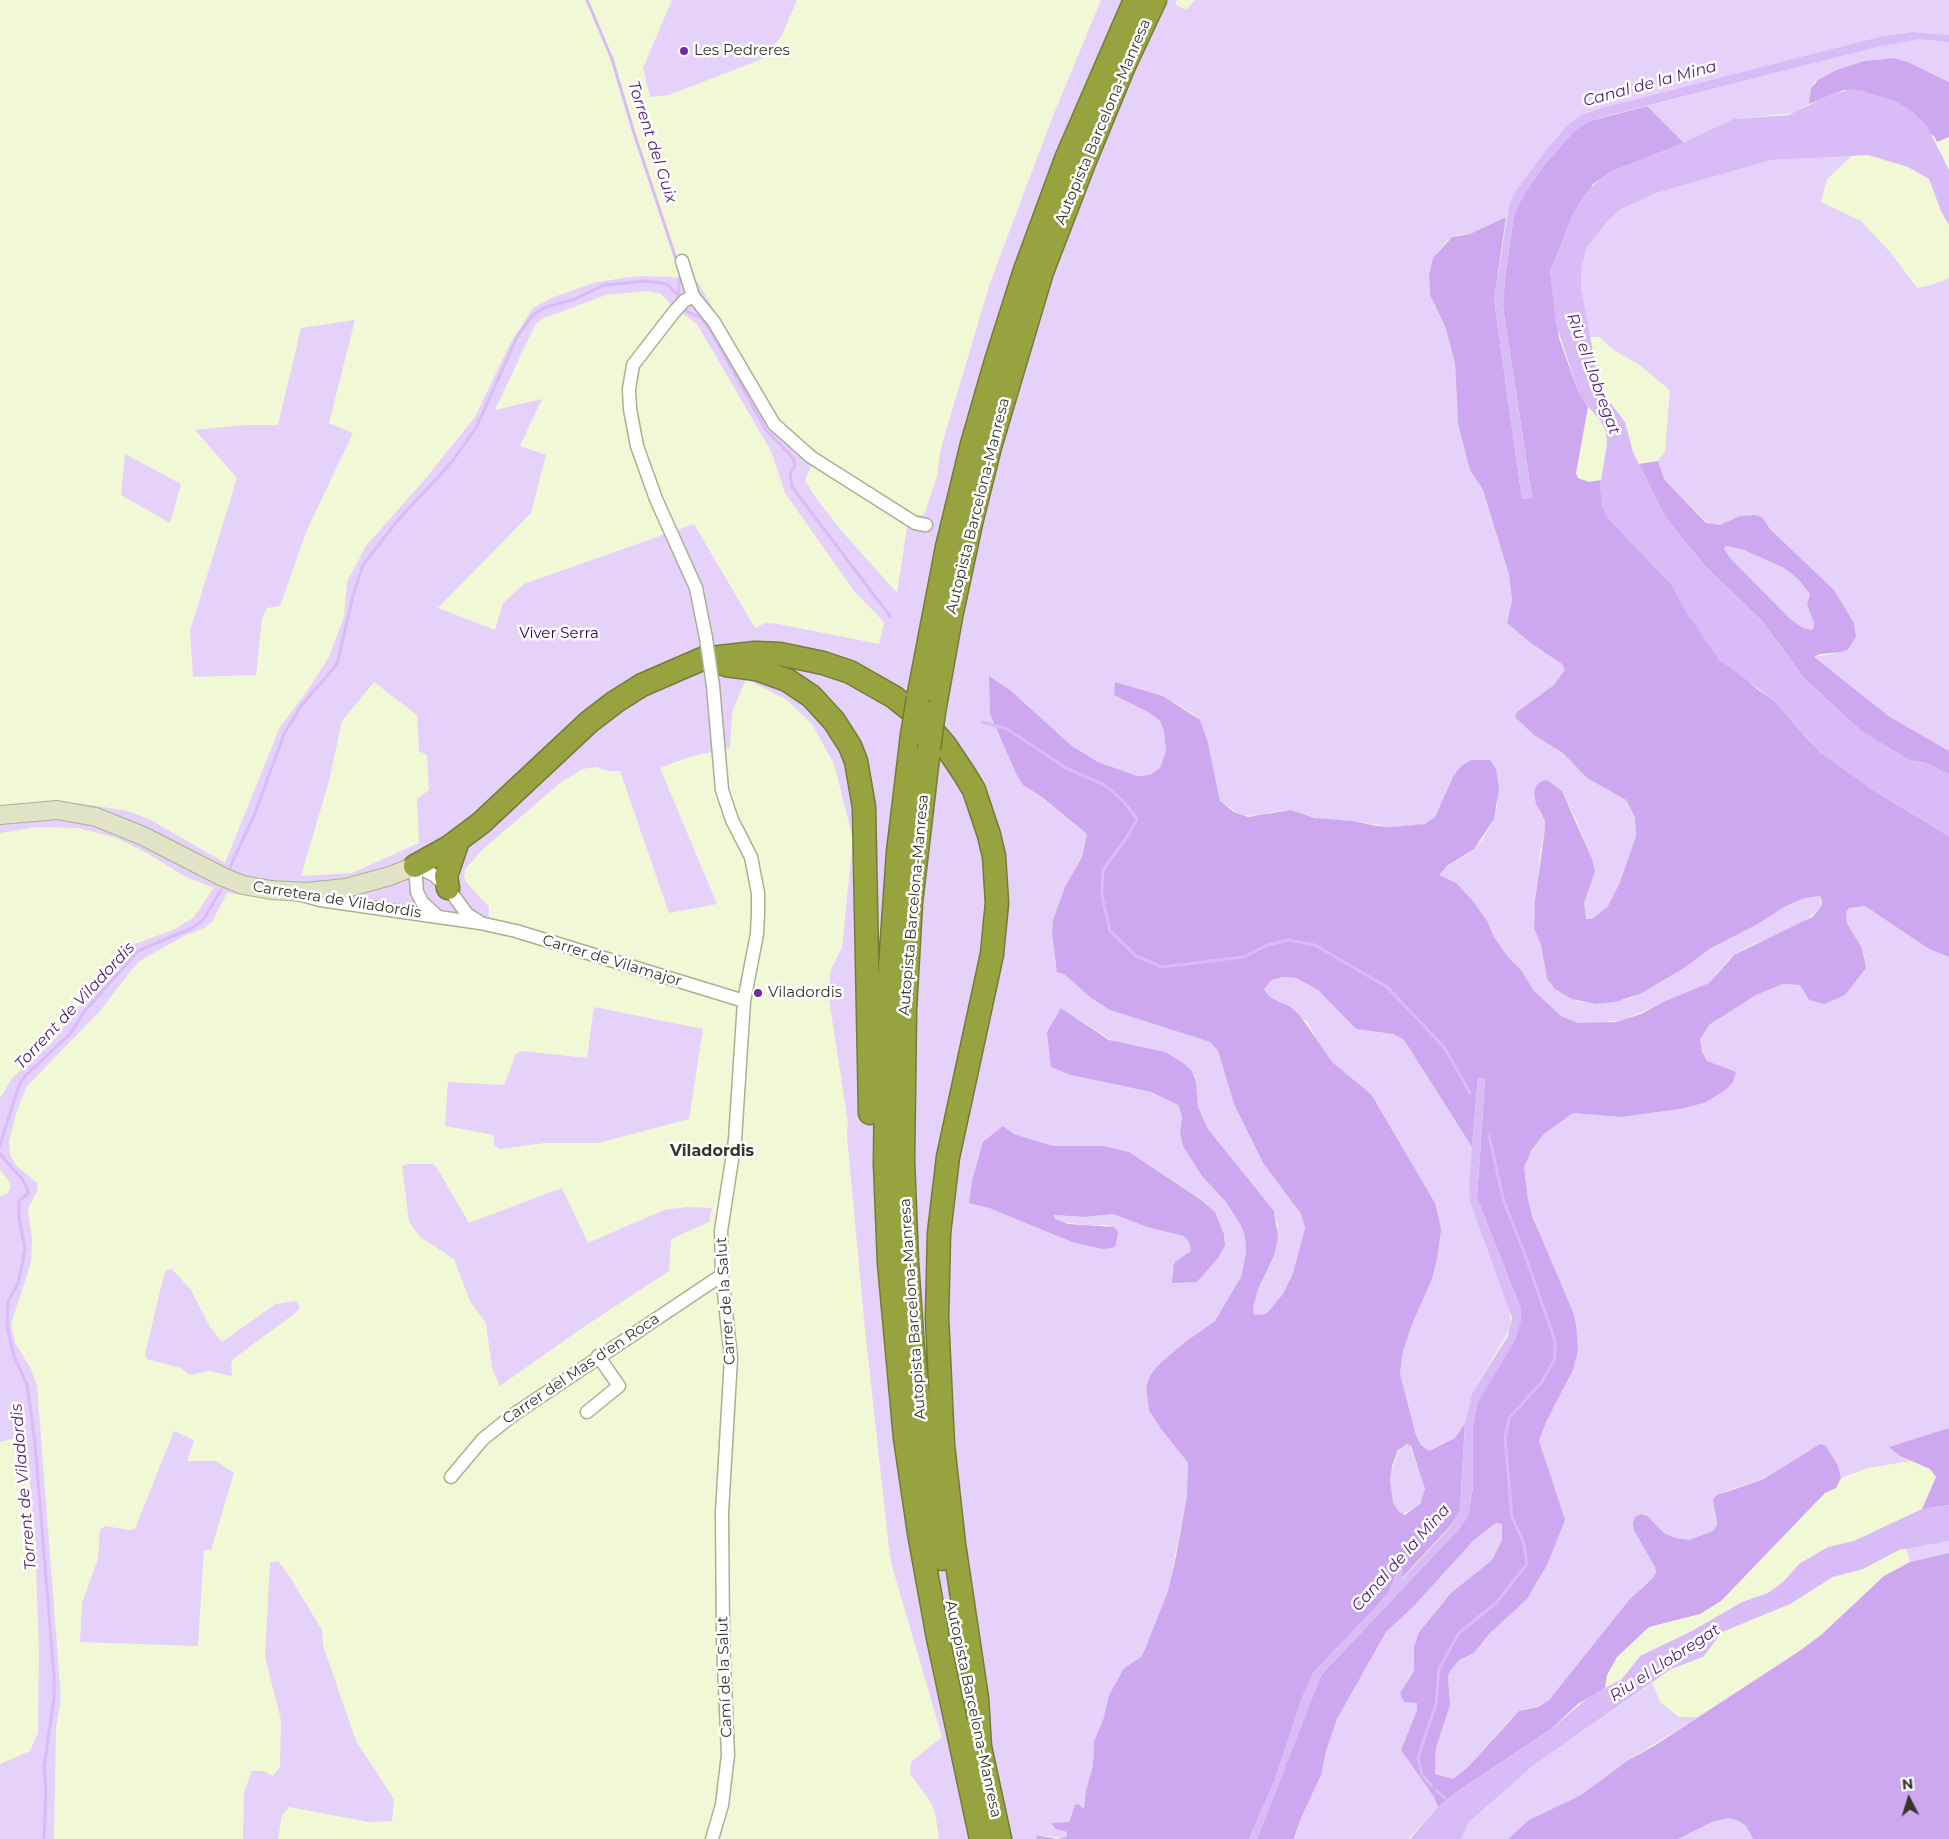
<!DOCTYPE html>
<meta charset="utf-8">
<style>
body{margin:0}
#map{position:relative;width:1949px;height:1839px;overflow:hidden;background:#f1f8d6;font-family:Montserrat,sans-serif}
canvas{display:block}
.north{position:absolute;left:1884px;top:1774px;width:50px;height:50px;-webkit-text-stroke:4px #fff;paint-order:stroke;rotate:355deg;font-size:14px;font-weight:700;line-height:20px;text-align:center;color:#333629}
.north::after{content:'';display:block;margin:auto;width:18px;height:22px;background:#333629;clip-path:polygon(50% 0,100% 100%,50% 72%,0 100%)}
</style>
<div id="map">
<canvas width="1949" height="1839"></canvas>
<div class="north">N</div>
</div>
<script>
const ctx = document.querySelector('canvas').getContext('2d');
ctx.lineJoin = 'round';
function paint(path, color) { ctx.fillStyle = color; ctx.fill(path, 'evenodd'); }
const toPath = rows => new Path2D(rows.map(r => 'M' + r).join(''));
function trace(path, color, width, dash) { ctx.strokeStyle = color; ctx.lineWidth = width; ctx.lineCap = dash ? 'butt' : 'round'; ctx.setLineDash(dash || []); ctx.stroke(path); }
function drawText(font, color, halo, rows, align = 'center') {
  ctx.font = font + ' Montserrat,sans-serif'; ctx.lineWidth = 5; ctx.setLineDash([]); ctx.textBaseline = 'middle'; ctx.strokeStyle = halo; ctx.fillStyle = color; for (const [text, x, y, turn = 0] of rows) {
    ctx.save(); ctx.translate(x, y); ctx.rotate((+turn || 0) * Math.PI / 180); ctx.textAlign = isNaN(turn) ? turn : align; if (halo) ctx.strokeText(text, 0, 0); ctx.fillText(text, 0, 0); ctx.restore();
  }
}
paint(toPath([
 [672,0,797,0,781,37,762,59,669,95,650,97,643,68],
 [1101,0,1177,0,1175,4,1186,10,1195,0,1949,0,1949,35,1911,32,1883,36,1582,115,1509,204,1506,217,1470,234,1457,235,1447,241,1433,258,1429,274,1430,295,1445,326,1455,363,1457,409,1470,470,1483,490,1509,575,1512,600,1507,623,1532,644,1562,664,1566,670,1554,685,1517,712,1534,735,1563,753,1587,778,1626,800,1635,817,1636,836,1620,882,1608,906,1592,919,1586,919,1584,903,1594,865,1577,822,1562,791,1538,810,1545,821,1545,828,1540,853,1534,922,1541,945,1547,979,1555,989,1577,1001,1596,1004,1628,999,1640,994,1684,968,1711,948,1756,925,1786,906,1805,898,1820,896,1821,907,1802,923,1744,949,1729,959,1709,983,1623,1020,1590,1024,1578,1023,1561,1016,1534,991,1521,970,1508,957,1494,937,1490,927,1456,884,1439,875,1442,870,1469,853,1482,840,1494,819,1498,802,1450,784,1435,817,1431,822,1419,825,1392,827,1353,821,1321,819,1291,810,1272,812,1260,816,1241,815,1220,801,1208,743,1193,714,1163,696,1115,682,1114,695,1148,712,1160,721,1164,731,1166,751,1160,768,1150,775,1137,776,1098,762,1072,746,1010,690,989,676,990,714,1017,776,1023,785,1042,798,1087,834,1082,857,1065,887,1053,920,1055,955,1064,974,1091,998,1110,1010,1210,1042,1218,1051,1234,1104,1263,1163,1301,1214,1305,1228,1293,1273,1283,1294,1266,1314,1254,1315,1253,1308,1258,1289,1274,1256,1278,1225,1274,1211,1208,1129,1198,1107,1195,1076,1182,1062,1171,1056,1116,1043,1061,1008,1071,1075,1151,1092,1178,1105,1182,1116,1180,1134,1183,1146,1201,1175,1226,1202,1240,1224,1245,1236,1246,1254,1241,1277,1222,1312,1215,1321,1185,1342,1157,1366,1150,1376,1146,1387,1149,1409,1161,1429,1188,1463,1187,1496,1168,1591,1151,1637,1141,1657,1124,1668,1109,1695,1103,1720,1094,1741,1093,1766,1086,1790,1084,1810,1078,1804,1075,1805,1069,1822,1051,1823,1053,1828,1067,1832,1067,1837,1064,1838,1036,1835,1037,1839,939,1839,935,1812,930,1801,910,1774,911,1762,942,1737,892,1566,889,1548,865,1329,847,1136,848,1123,828,993,831,969,842,948,853,839,834,764,812,724,787,700,746,679,732,712,730,748,689,757,660,768,717,904,669,913,620,771,608,771,596,767,583,769,560,783,482,850,465,869,464,876,466,882,489,907,488,931,400,915,227,893,212,922,204,928,184,936,140,961,133,968,100,1011,27,1086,16,1113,9,1143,10,1155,16,1165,37,1183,38,1189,28,1209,32,1238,31,1263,11,1324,15,1343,31,1369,37,1386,61,1698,56,1728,54,1839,0,1839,0,1764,30,1751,38,1733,39,1651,35,1541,26,1436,0,1442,0,1196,7,1194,10,1189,10,1183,0,1169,0,1098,12,1078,51,1044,107,969,132,945,173,930,193,918,214,888,184,876,147,853,114,837,98,833,77,828,36,827,0,833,0,806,47,802,78,803,128,811,151,820,225,863,280,727,306,693,329,657,344,617,347,582,366,546,426,478,475,417,510,344,533,308,554,297,596,282,639,276,672,277,698,282,777,423,817,451,805,480,814,495,839,528,897,593,909,515,924,515,937,476,941,448,990,283,1051,121],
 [647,291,661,294,672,306,697,324,771,451,785,493,854,591,884,622,879,644,778,624,765,623,755,628,694,524,524,584,503,603,495,630,438,608,531,513,546,455,520,446,542,399,495,410,535,325,544,318,606,295],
 [374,682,417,715,419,751,427,755,429,790,417,799,419,843,352,873,301,876,329,781,342,721],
 [1003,1126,1014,1134,1053,1146,1104,1146,1129,1152,1201,1199,1215,1212,1224,1234,1225,1245,1219,1257,1197,1282,1172,1283,1172,1268,1176,1261,1191,1251,1189,1242,1183,1236,1147,1227,1113,1214,1085,1217,1054,1215,1055,1219,1061,1222,1086,1225,1108,1225,1118,1232,1116,1245,1102,1249,1072,1242,989,1208,969,1203],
 [1919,38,1949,42,1949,82,1908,62,1894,58,1864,61,1836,70,1813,83,1809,104,1794,113,1733,119,1684,143,1647,106,1882,46],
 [1853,155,1827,179,1821,202,1861,221,1891,253,1917,288,1932,285,1949,278,1949,751,1890,717,1814,657,1842,652,1856,630,1850,616,1834,590,1770,529,1762,517,1747,515,1728,524,1713,525,1706,522,1664,479,1658,461,1665,452,1670,390,1638,364,1612,349,1600,337,1590,337,1587,327,1581,287,1581,270,1587,247,1608,221,1623,209,1656,193,1772,160],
 [355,320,329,423,353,433,307,530,280,606,267,608,262,618,256,675,193,677,190,631,237,478,195,430,243,425,278,425,301,328],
 [125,454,181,484,170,523,121,495],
 [1726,546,1744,550,1784,568,1798,579,1810,594,1807,605,1814,623,1813,630,1799,627,1784,614,1731,559,1724,549],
 [1865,906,1929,949,1949,957,1949,1428,1890,1447,1900,1456,1910,1461,1868,1468,1841,1478,1838,1466,1810,1450,1762,1480,1723,1492,1714,1513,1717,1525,1713,1531,1689,1540,1676,1538,1664,1533,1646,1516,1656,1573,1652,1579,1629,1600,1549,1700,1537,1707,1524,1709,1510,1720,1468,1767,1453,1779,1435,1774,1436,1748,1450,1705,1448,1676,1451,1670,1459,1660,1474,1653,1489,1634,1534,1589,1546,1567,1545,1459,1539,1441,1546,1422,1573,1370,1578,1350,1573,1312,1540,1236,1528,1200,1524,1167,1529,1156,1544,1134,1573,1113,1621,1117,1680,1109,1704,1103,1707,1061,1702,1052,1700,1040,1709,1025,1756,995,1783,984,1800,985,1809,1000,1837,998,1845,995,1865,957,1862,948,1847,923,1846,912,1849,908],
 [1283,977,1295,978,1318,990,1356,1029,1393,1034,1404,1040,1472,1147,1469,1180,1509,1306,1511,1327,1472,1393,1465,1423,1455,1438,1429,1451,1421,1445,1416,1435,1400,1374,1403,1351,1411,1327,1432,1279,1438,1255,1440,1242,1435,1203,1371,1094,1332,1062,1318,1043,1308,1023,1289,1006,1271,998,1264,990,1271,980],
 [594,1007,703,1029,689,1119,598,1143,545,1143,500,1149,494,1146,494,1135,445,1126,448,1082,504,1085,516,1054,521,1051,587,1058],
 [408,1164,433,1164,437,1168,469,1223,562,1188,588,1243,664,1210,687,1207,712,1208,709,1222,671,1239,669,1271,582,1328,500,1386,492,1368,486,1323,470,1301,454,1259,420,1237,409,1222,402,1166],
 [172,1269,191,1290,210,1327,222,1342,276,1304,296,1301,300,1306,298,1311,233,1359,231,1364,232,1376,209,1371,189,1375,181,1368,147,1359,145,1354,164,1275,166,1270],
 [174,1431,194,1440,187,1461,216,1461,234,1473,211,1550,204,1550,198,1646,80,1642,82,1603,98,1559,100,1530,105,1526,129,1530,135,1529],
 [1409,1444,1424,1484,1425,1495,1416,1508,1402,1514,1396,1509,1392,1498,1390,1474,1400,1448],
 [1496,1523,1502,1524,1502,1540,1492,1560,1451,1593,1419,1632,1414,1653,1414,1671,1400,1693,1404,1702,1417,1703,1417,1710,1401,1750,1434,1797,1438,1807,1408,1839,1295,1839,1301,1818,1321,1775,1326,1751,1337,1719,1386,1632,1414,1606,1474,1540],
 [1949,1541,1949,1553,1910,1562,1906,1548],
 [278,1561,288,1574,322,1630,323,1645,356,1741,394,1799,392,1821,369,1822,289,1807,282,1815,278,1839,243,1839,244,1792,252,1771,263,1771,273,1776,280,1767,281,1720,265,1657,270,1562],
 [1652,1683,1660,1702,1679,1717,1698,1717,1627,1761,1581,1795,1529,1820,1508,1839,1461,1839,1469,1822,1534,1765],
 [1729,1818,1739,1821,1746,1826,1753,1839,1678,1839,1712,1822]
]), '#e5d1fa');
paint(toPath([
 [1894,58,1908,62,1949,82,1949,137,1937,142,1934,136,1863,91,1844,90,1809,104,1811,88,1818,80,1836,70,1864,61],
 [1647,106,1684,143,1613,171,1593,184,1550,271,1559,338,1578,391,1588,407,1576,473,1578,478,1589,482,1601,480,1600,487,1608,518,1672,585,1687,613,1713,649,1757,689,1774,700,1811,743,1868,787,1949,836,1949,957,1929,949,1865,906,1849,908,1846,912,1847,923,1862,948,1866,968,1845,995,1825,1004,1809,1000,1800,985,1783,984,1756,995,1709,1025,1700,1040,1702,1052,1707,1061,1736,1072,1733,1082,1724,1091,1704,1103,1680,1109,1621,1117,1573,1113,1544,1134,1532,1150,1524,1167,1528,1200,1533,1218,1573,1312,1576,1324,1578,1350,1573,1370,1546,1422,1539,1441,1565,1520,1546,1567,1527,1599,1489,1634,1474,1653,1459,1660,1451,1670,1448,1676,1450,1705,1436,1748,1435,1774,1453,1779,1468,1767,1519,1711,1538,1707,1549,1700,1629,1600,1652,1579,1656,1573,1655,1567,1634,1530,1633,1523,1635,1517,1641,1514,1647,1516,1664,1533,1676,1538,1689,1540,1713,1531,1717,1525,1713,1499,1717,1495,1762,1480,1820,1444,1826,1446,1838,1466,1841,1478,1836,1488,1825,1493,1721,1601,1700,1614,1649,1627,1617,1657,1607,1675,1605,1688,1578,1704,1551,1729,1455,1793,1438,1807,1434,1797,1401,1750,1417,1710,1417,1703,1404,1702,1400,1693,1414,1671,1414,1647,1419,1632,1451,1593,1492,1560,1502,1540,1502,1524,1496,1523,1474,1540,1414,1606,1386,1632,1337,1719,1326,1751,1321,1775,1301,1818,1294,1839,1257,1839,1321,1675,1458,1530,1468,1516,1473,1487,1473,1425,1477,1404,1521,1320,1521,1309,1477,1198,1485,1079,1478,1078,1472,1147,1404,1040,1393,1034,1356,1029,1318,990,1296,978,1283,977,1271,980,1264,990,1271,998,1289,1006,1299,1014,1332,1062,1371,1094,1435,1203,1441,1229,1438,1255,1432,1279,1411,1327,1403,1351,1400,1374,1416,1435,1421,1445,1429,1451,1455,1438,1465,1423,1460,1510,1452,1524,1401,1579,1399,1568,1389,1592,1377,1606,1314,1672,1302,1698,1275,1780,1249,1839,1037,1839,1036,1835,1057,1839,1067,1837,1067,1832,1055,1829,1051,1823,1069,1822,1075,1805,1078,1804,1084,1809,1086,1790,1093,1766,1094,1741,1103,1720,1109,1695,1124,1668,1141,1657,1146,1647,1168,1591,1176,1556,1187,1496,1188,1463,1161,1429,1149,1410,1146,1387,1150,1376,1157,1366,1185,1342,1215,1321,1241,1277,1246,1253,1245,1236,1240,1224,1226,1202,1201,1175,1183,1146,1180,1134,1182,1116,1178,1105,1151,1092,1071,1075,1051,1067,1047,1032,1061,1008,1109,1040,1165,1052,1182,1062,1192,1071,1196,1082,1198,1107,1208,1129,1274,1211,1278,1237,1274,1256,1258,1289,1253,1308,1254,1315,1266,1314,1283,1294,1293,1273,1305,1228,1301,1214,1263,1163,1234,1104,1218,1051,1210,1042,1110,1010,1091,998,1064,974,1057,972,1052,932,1053,920,1065,887,1082,857,1087,834,1043,798,1023,785,1017,776,990,714,989,676,1010,690,1072,746,1098,762,1137,776,1150,775,1160,768,1166,751,1164,731,1160,721,1148,712,1114,695,1115,682,1163,696,1200,720,1208,743,1220,801,1234,812,1248,817,1291,810,1315,818,1353,821,1377,826,1392,827,1425,824,1435,817,1453,777,1461,766,1471,760,1490,760,1496,769,1499,789,1494,819,1474,849,1447,866,1439,875,1456,883,1472,900,1487,921,1494,937,1508,957,1521,970,1534,991,1561,1016,1578,1023,1616,1022,1641,1014,1663,1002,1709,983,1734,955,1812,917,1821,907,1822,902,1820,896,1805,898,1786,906,1756,925,1711,948,1684,968,1640,994,1615,1002,1596,1004,1572,999,1555,989,1547,979,1541,945,1534,928,1535,901,1545,828,1545,821,1536,804,1534,792,1536,786,1540,782,1547,780,1562,791,1592,859,1595,871,1584,903,1586,919,1592,919,1608,906,1620,882,1636,836,1635,817,1626,800,1587,778,1563,753,1534,735,1515,717,1517,712,1554,685,1565,670,1562,664,1532,644,1507,623,1512,600,1509,575,1483,490,1470,470,1458,423,1455,363,1445,326,1430,295,1429,274,1433,258,1452,237,1470,234,1506,217,1494,300,1522,499,1532,497,1503,307,1505,277,1514,214,1524,194,1544,165,1575,130,1590,121],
 [1407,1444,1411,1446,1425,1489,1420,1504,1405,1515,1398,1511,1393,1502,1390,1480,1392,1466,1398,1450],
 [1658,461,1664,479,1706,523,1720,525,1740,516,1755,515,1762,517,1770,529,1834,590,1854,623,1856,637,1848,649,1842,652,1820,654,1814,657,1890,717,1949,751,1949,775,1926,763,1909,760,1861,731,1804,678,1762,621,1705,566,1665,517,1639,464],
 [1726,546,1744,550,1784,568,1798,579,1810,594,1807,605,1814,623,1813,630,1803,628,1790,619,1731,559,1724,549],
 [1003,1126,1014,1134,1053,1146,1104,1146,1129,1152,1200,1199,1215,1212,1224,1234,1225,1245,1219,1257,1197,1282,1175,1283,1172,1283,1173,1266,1176,1261,1191,1251,1189,1242,1183,1236,1147,1227,1113,1214,1085,1217,1054,1215,1055,1219,1068,1224,1114,1227,1118,1232,1116,1245,1112,1248,1102,1249,1072,1242,989,1208,969,1203,972,1181,983,1142],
 [1949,1428,1949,1505,1922,1509,1936,1477,1930,1469,1900,1456,1889,1447],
 [1949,1553,1949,1839,1753,1839,1746,1826,1739,1821,1729,1818,1712,1822,1678,1839,1508,1839,1529,1820,1581,1795,1627,1761,1654,1746,1798,1652,1821,1635,1884,1576,1910,1562]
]), '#cda8f1');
paint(toPath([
 [1911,32,1949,35,1949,42,1919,39,1882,46,1614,114,1590,121,1575,130,1544,165,1524,194,1514,214,1505,277,1503,307,1532,498,1522,499,1494,300,1509,204,1518,188,1547,149,1570,123,1582,115,1602,108,1883,36],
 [1851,89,1863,91,1897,102,1913,112,1927,126,1949,170,1949,225,1941,211,1929,179,1908,167,1868,155,1772,160,1656,193,1622,209,1608,221,1587,247,1581,270,1581,288,1600,389,1625,422,1633,452,1665,517,1705,566,1762,621,1804,678,1861,731,1909,760,1926,763,1949,775,1949,836,1868,787,1820,753,1774,700,1719,660,1687,613,1672,585,1608,518,1602,507,1600,487,1607,444,1606,432,1601,421,1584,402,1578,391,1556,324,1550,271,1572,215,1585,194,1598,181,1613,171,1679,145,1733,119,1789,115,1827,96],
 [1478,1078,1485,1079,1477,1198,1521,1309,1521,1320,1515,1341,1477,1404,1473,1425,1473,1487,1468,1516,1458,1530,1321,1675,1261,1830,1257,1839,1249,1839,1275,1780,1302,1698,1314,1672,1377,1606,1389,1592,1399,1568,1403,1568,1402,1579,1452,1525,1460,1509,1465,1423,1472,1393,1508,1336,1512,1318,1470,1201,1469,1180],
 [1949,1505,1949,1541,1899,1550,1863,1569,1833,1577,1790,1604,1722,1632,1703,1657,1671,1669,1534,1765,1469,1822,1461,1839,1410,1839,1438,1807,1455,1793,1551,1729,1589,1697,1622,1679,1640,1656,1692,1631,1742,1602,1768,1593,1783,1582,1799,1564,1828,1547,1854,1541,1922,1509]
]), '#d9bcf7');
trace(toPath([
 [587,0,612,59,634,133,677,262],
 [678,295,680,275],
 [683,308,688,312,701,318,708,326,766,430,793,458,795,465,790,475,792,487,890,616],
 [982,722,1007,729,1066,768,1105,785,1124,802,1137,819,1127,837,1103,870,1102,896,1110,931,1136,956,1162,967,1243,957,1268,945,1288,940,1315,945,1387,987,1444,1047,1470,1093],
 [230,867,255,813,284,734,301,706,337,664,353,596,363,565,398,520,451,463,476,428,518,335,533,315,543,308,575,299,604,285,645,281,667,284,678,295,679,301],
 [0,1145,19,1085,25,1076,70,1034,84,1012,138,951,192,928,203,920,221,890],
 [0,1154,23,1180,29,1193,19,1201,19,1218,25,1249,18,1284,8,1301,7,1327,14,1356,27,1385,35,1443,54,1677,54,1698,44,1767,46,1790,44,1839],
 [1432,1786,1422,1775,1418,1757,1436,1704,1439,1669,1459,1633,1496,1603,1527,1564,1524,1544,1512,1517,1505,1438,1509,1418,1542,1382,1555,1358,1555,1341,1524,1252,1504,1202,1489,1136],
 [1436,1790,1448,1801]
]), '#d9bcf7', 3);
const street = toPath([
 [682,261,693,296,714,322,774,424,811,457,915,523,926,525],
 [693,296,684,301,674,312,633,365,629,389,630,409,637,446,656,499,696,588,706,638],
 [302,895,320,900,480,923,516,931,744,1001],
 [438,917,422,902,417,892,415,866,434,875,448,888,467,914,478,921],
 [587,1412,619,1386,598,1356],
 [451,1477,483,1439,513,1415,722,1275],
 [712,1839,722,1805,728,1755,723,1641,722,1512,731,1358,722,1275,721,1231,735,1140,744,1001,757,934,758,913,758,893,751,857,732,820,722,790,713,686]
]);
const secondary = toPath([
 [0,815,57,810,96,817,143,836,223,877,243,885,271,890,306,892,346,888,390,876,415,866]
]);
const highway = toPath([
 [726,665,756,669,787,680,811,696,834,721,850,746,856,761,864,807,870,1113],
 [918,698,947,547,972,444,996,361,1025,270,1066,159,1135,0],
 [934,712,951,617,972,519,990,447,1042,272,1084,163,1124,66,1155,0],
 [912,735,898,852,887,1011,885,1163,889,1263,905,1438,919,1533,938,1638,981,1839],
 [929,749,911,902,905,1010,903,1161,907,1262,913,1349,923,1436,942,1559],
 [415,866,449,847,481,823,589,722,615,702,642,685,702,659,755,653,780,654,823,663,850,672,894,697,924,721,945,745,965,775,974,790,989,835,994,856,997,903,992,954,948,1157,939,1233,937,1317,943,1445,954,1544,977,1698,980,1747],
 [448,888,446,876,458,841],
 [977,1733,1000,1839]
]);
trace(street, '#aab091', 15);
trace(secondary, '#aab091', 20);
trace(highway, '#737d37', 25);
trace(street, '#fff', 12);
trace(secondary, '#e0e3c5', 18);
trace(highway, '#96a33e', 22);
const streetBridge = toPath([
 [706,638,713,686]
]);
const highwayBridge = toPath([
 [912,735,918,698],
 [929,749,934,712]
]);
trace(streetBridge, '#aab091', 15, []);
trace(highwayBridge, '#737d37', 25, []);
trace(streetBridge, '#fff', 12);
trace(highwayBridge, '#96a33e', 22);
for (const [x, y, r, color] of [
 [684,51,5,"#702da1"],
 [758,993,5,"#702da1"]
]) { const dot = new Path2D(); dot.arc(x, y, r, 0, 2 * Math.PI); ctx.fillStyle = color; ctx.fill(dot); trace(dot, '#fff', 2); }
drawText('15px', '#333629', '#fff', [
 ["Les Pedreres",694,51],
 ["Viladordis",768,993]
], 'left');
drawText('15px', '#333629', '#fff', [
 ["Autopista Barcelona-Manresa",1103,122,-67],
 ["Autopista Barcelona-Manresa",978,506,-76],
 ["Carretera de Viladordis",337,900,9],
 ["Autopista Barcelona-Manresa",914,905,-85],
 ["Carrer de Vilamajor",612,961,17],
 ["Carrer de la Salut",726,1301,-94],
 ["Autopista Barcelona-Manresa",913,1309,-94],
 ["Carrer del Mas d'en Roca",581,1369,-34],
 ["Camí de la Salut",725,1677,-92],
 ["Autopista Barcelona-Manresa",973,1709,78]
]);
drawText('15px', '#3b045c', '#fff', [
 ["Viver Serra",559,634]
]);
drawText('italic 16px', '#4e1e72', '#fff', [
 ["Canal de la Mina",1650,84,-15],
 ["Torrent del Guix",652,142,72],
 ["Riu el Llobregat",1593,374,70],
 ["Torrent de Viladordis",75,1006,-47],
 ["Torrent de Viladordis",24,1487,-95],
 ["Canal de la Mina",1401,1558,-48],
 ["Riu el Llobregat",1665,1663,-33]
]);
drawText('bold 16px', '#333629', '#fff', [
 ["Viladordis",712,1151]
]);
</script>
